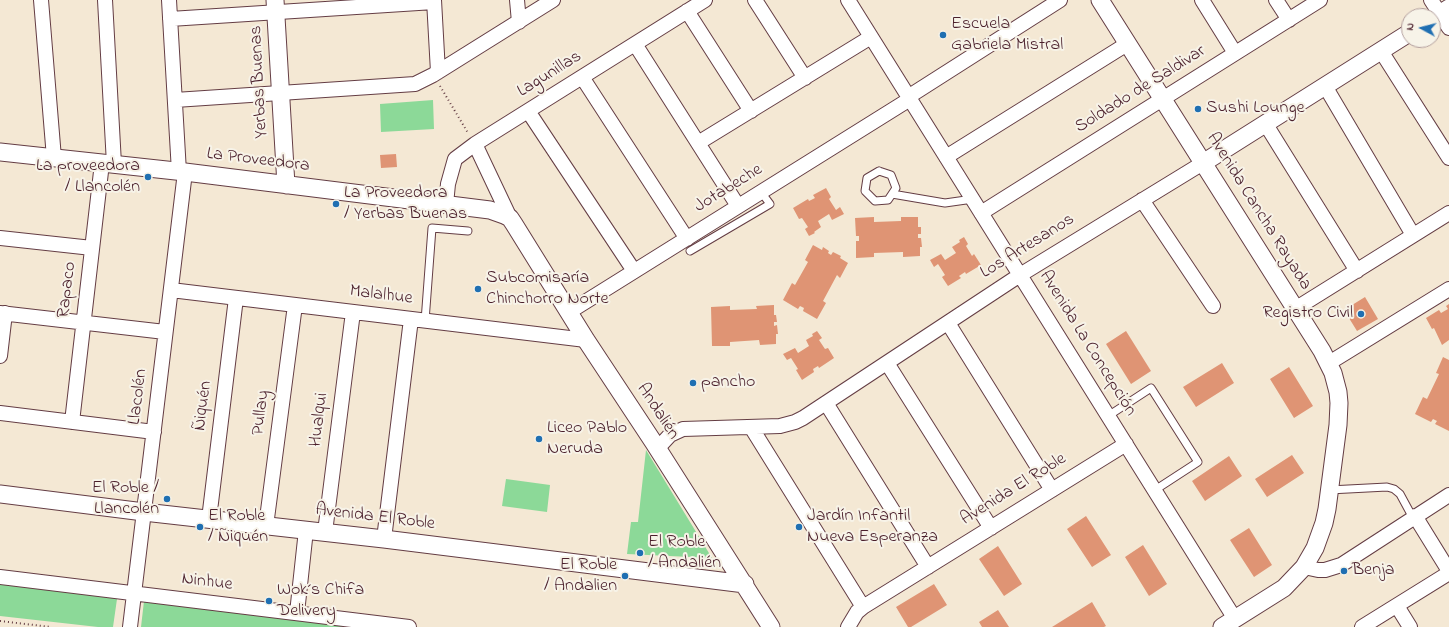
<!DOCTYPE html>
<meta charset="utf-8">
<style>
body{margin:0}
#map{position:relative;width:1449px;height:627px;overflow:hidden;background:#f4e8d4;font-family:"Indie Flower",sans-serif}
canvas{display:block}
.north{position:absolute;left:1401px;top:8px;width:40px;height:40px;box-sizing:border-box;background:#f7f3e8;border:1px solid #b29e9c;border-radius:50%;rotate:277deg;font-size:11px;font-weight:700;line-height:16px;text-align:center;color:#4a1f2b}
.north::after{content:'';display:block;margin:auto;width:14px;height:18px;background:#1f6fb2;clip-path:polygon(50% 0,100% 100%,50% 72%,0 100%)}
</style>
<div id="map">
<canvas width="1449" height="627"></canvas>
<div class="north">N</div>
</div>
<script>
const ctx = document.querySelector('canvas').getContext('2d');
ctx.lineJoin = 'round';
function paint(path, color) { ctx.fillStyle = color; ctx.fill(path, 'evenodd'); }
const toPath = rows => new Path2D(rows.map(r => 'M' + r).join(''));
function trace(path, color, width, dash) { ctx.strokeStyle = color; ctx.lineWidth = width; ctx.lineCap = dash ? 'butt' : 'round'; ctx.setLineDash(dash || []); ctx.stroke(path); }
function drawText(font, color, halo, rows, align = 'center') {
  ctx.font = font + ' "Indie Flower",sans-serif'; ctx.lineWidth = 4; ctx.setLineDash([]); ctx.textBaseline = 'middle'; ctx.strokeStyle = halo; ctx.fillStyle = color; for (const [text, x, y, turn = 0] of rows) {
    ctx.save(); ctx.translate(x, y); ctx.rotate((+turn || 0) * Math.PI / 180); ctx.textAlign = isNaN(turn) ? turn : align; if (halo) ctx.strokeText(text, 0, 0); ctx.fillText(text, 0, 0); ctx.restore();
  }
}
paint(toPath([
 [433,100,434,129,381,132,380,104],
 [646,450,712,558,627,554,631,522,638,522],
 [506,479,550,485,547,512,502,506],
 [0,579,118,592,113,627,98,627,0,616],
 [144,601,354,627,141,627]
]), '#8cd998');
paint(toPath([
 [396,154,397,167,381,168,380,155],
 [826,188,831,197,829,199,836,210,840,207,844,214,832,220,829,214,818,221,821,227,814,232,815,233,809,236,805,229,808,227,802,218,799,219,793,208,808,199,809,201,815,198,813,195],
 [874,217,874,222,901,221,901,217,918,217,918,227,921,227,921,234,918,234,918,238,921,238,922,247,920,247,920,256,903,257,903,252,874,253,874,257,856,258,856,241,859,241,859,236,856,236,855,218],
 [964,237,968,244,966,246,972,256,974,254,981,265,966,274,965,272,959,276,961,278,948,286,942,277,945,275,938,264,934,267,930,260,941,254,945,260,956,253,952,247,960,242,959,240],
 [813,245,822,250,823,247,829,251,828,253,831,255,833,252,841,256,840,258,848,263,840,278,837,275,823,301,826,303,817,319,803,311,804,308,800,306,798,309,783,300,792,283,795,285,808,262,805,260],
 [1365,297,1378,319,1357,331,1344,310],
 [1449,304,1449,340,1442,345,1434,328,1432,329,1426,318,1439,310,1441,313,1448,309,1446,306],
 [774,305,774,315,776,315,777,322,774,322,774,326,777,325,778,334,776,334,776,344,760,345,759,340,730,342,730,346,712,346,711,307,730,306,730,310,757,309,756,306],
 [817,331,822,338,819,340,825,349,828,348,834,358,819,368,818,366,813,369,814,372,802,380,796,370,798,369,791,358,787,360,783,354,795,348,798,353,809,346,806,340,813,336,812,334],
 [1126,331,1151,371,1131,384,1106,344],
 [1443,357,1449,360,1449,431,1435,424,1437,421,1433,419,1431,422,1415,414,1423,397,1427,399,1439,374,1436,373],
 [1222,363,1234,383,1196,407,1183,387],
 [1289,367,1313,406,1294,418,1270,379],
 [1292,455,1304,473,1267,497,1255,479],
 [1229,456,1242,476,1205,501,1192,481],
 [1086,516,1111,555,1092,567,1067,529],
 [1249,528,1272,565,1254,577,1230,540],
 [1143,545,1167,584,1149,596,1125,557],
 [998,546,1022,584,1004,596,979,559],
 [934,584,947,605,911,627,908,627,896,607],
 [1092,602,1106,626,1104,627,1052,627],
 [998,610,1009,627,982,627,979,622]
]), '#df9474');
const service = toPath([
 [879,171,891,175,896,188,888,200,875,201,865,191,867,178,879,171],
 [892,194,945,203,973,199],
 [690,251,770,204,761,192],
 [425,321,432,228,468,231],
 [1108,416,1151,388,1198,462,1155,490],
 [1329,490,1387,487,1394,489,1400,494,1413,518]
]);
const minor = toPath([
 [41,0,54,158],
 [105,0,114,164],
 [169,0,179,172],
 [434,0,438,72],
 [517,0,519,22],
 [755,0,805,78],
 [848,0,1235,619],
 [1202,0,1235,53],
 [1276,0,1289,20],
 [1431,0,1449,28],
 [687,11,751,111],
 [170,19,434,2],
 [635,44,738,206],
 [1381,51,1449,158],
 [582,77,687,239],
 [1325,86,1413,235],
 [908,97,1060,0],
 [175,100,415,84,433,75,553,0],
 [528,111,634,271],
 [1265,123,1357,271],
 [698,143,871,37],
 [475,144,510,218],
 [946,157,1127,44],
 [1142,200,1213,306],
 [446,204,448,184,455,159,475,144,705,0],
 [981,213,1320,0],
 [0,238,92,248],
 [171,290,586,340],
 [1295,309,1449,213],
 [569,312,910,99],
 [0,313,165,332],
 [948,323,1052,490],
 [0,356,5,313],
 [887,363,991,528],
 [1329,363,1449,289],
 [826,403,928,567],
 [0,413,154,432],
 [72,422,102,163],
 [751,427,863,607],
 [657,449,670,435,683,429,780,426,795,422,803,418,1020,275,1203,163],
 [1415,516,1449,571],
 [209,519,236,298],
 [266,526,295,305],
 [325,532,353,312],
 [384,539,411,319],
 [1304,567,1318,570,1325,570,1341,565,1449,495],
 [0,577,409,627],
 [1397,606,1410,627],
 [297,613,306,530],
 [130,627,185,172],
 [848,627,857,612,863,607,1126,444],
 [1362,627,1449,573]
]);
const tertiary = toPath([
 [275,0,286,185],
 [1100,0,1322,351,1333,373,1338,392,1339,403,1338,425,1327,509,1324,523,1315,548,1304,567,1284,588,1222,627],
 [1433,18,1449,8],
 [0,152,185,172,490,210,504,215,510,218,514,224,586,340,654,443,771,627],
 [1203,163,1409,33],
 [0,494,144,512,384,539,745,584]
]);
trace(service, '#643d44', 9);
trace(minor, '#643d44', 16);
trace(tertiary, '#643d44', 19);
trace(toPath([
 [440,86,468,133],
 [0,621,51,627]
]), '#643d44', 2, [1, 3]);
trace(service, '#fff', 7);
trace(minor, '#fff', 14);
trace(tertiary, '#fff', 17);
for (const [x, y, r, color] of [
 [943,35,4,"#1f6fb2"],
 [1198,109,4,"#1f6fb2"],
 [148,177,4,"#1f6fb2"],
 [336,204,4,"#1f6fb2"],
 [478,289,4,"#1f6fb2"],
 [1361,314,4,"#1f6fb2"],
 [693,383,4,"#1f6fb2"],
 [539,439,4,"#1f6fb2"],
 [167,499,4,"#1f6fb2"],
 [200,527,4,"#1f6fb2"],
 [799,527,4,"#1f6fb2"],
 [640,553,4,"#1f6fb2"],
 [1344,571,4,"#1f6fb2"],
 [625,576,4,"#1f6fb2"],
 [269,601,4,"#1f6fb2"]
]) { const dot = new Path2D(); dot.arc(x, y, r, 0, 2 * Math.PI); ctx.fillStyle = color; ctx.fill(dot); trace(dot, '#f7f3e8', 1.5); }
drawText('18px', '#4a1f2b', '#f7f3e8', [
 ["Escuela",951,25],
 ["Gabriela Mistral",951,46],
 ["Sushi Lounge",1206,109],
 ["La proveedora",140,167,"right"],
 ["/ Llancolén",140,188,"right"],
 ["La Proveedora",344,194],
 ["/ Yerbas Buenas",344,215],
 ["Subcomisaría",486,279],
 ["Chinchorro Norte",486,300],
 ["Registro Civil",1353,314,"right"],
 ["pancho",701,383],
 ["Liceo Pablo",547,429],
 ["Neruda",547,450],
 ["El Roble /",159,489,"right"],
 ["Llancolén",159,510,"right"],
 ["El Roble",208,517],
 ["/ Ñiquén",208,538],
 ["Jardín Infantil",807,517],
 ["Nueva Esperanza",807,538],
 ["El Roble",648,543],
 ["/ Andalién",648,564],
 ["El Roble",617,566,"right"],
 ["/ Andalien",617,587,"right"],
 ["Benja",1352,571],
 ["Wok´s Chifa",277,591],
 ["Delivery",277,612]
], 'left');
drawText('18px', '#4a1f2b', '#f7f3e8', [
 ["Lagunillas",550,75,-32],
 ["Yerbas Buenas",260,82,-93],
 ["Soldado de Saldivar",1141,90,-32],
 ["La Proveedora",258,161,7],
 ["Jotabeche",729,189,-32],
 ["Avenida Cancha Rayada",1258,212,58],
 ["Los Artesanos",1028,247,-32],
 ["Rapaco",68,290,-83],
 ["Malalhue",381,296,7],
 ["Avenida La Concepción",1087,344,58],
 ["Llacolén",139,397,-83],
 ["Ñiquén",204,406,-83],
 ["Andalién",657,412,57],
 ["Pullay",262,413,-83],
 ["Hualqui",320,420,-83],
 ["Avenida El Roble",1014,490,-32],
 ["Avenida El Roble",375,518,7],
 ["Ninhue",207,583,7]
]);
</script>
